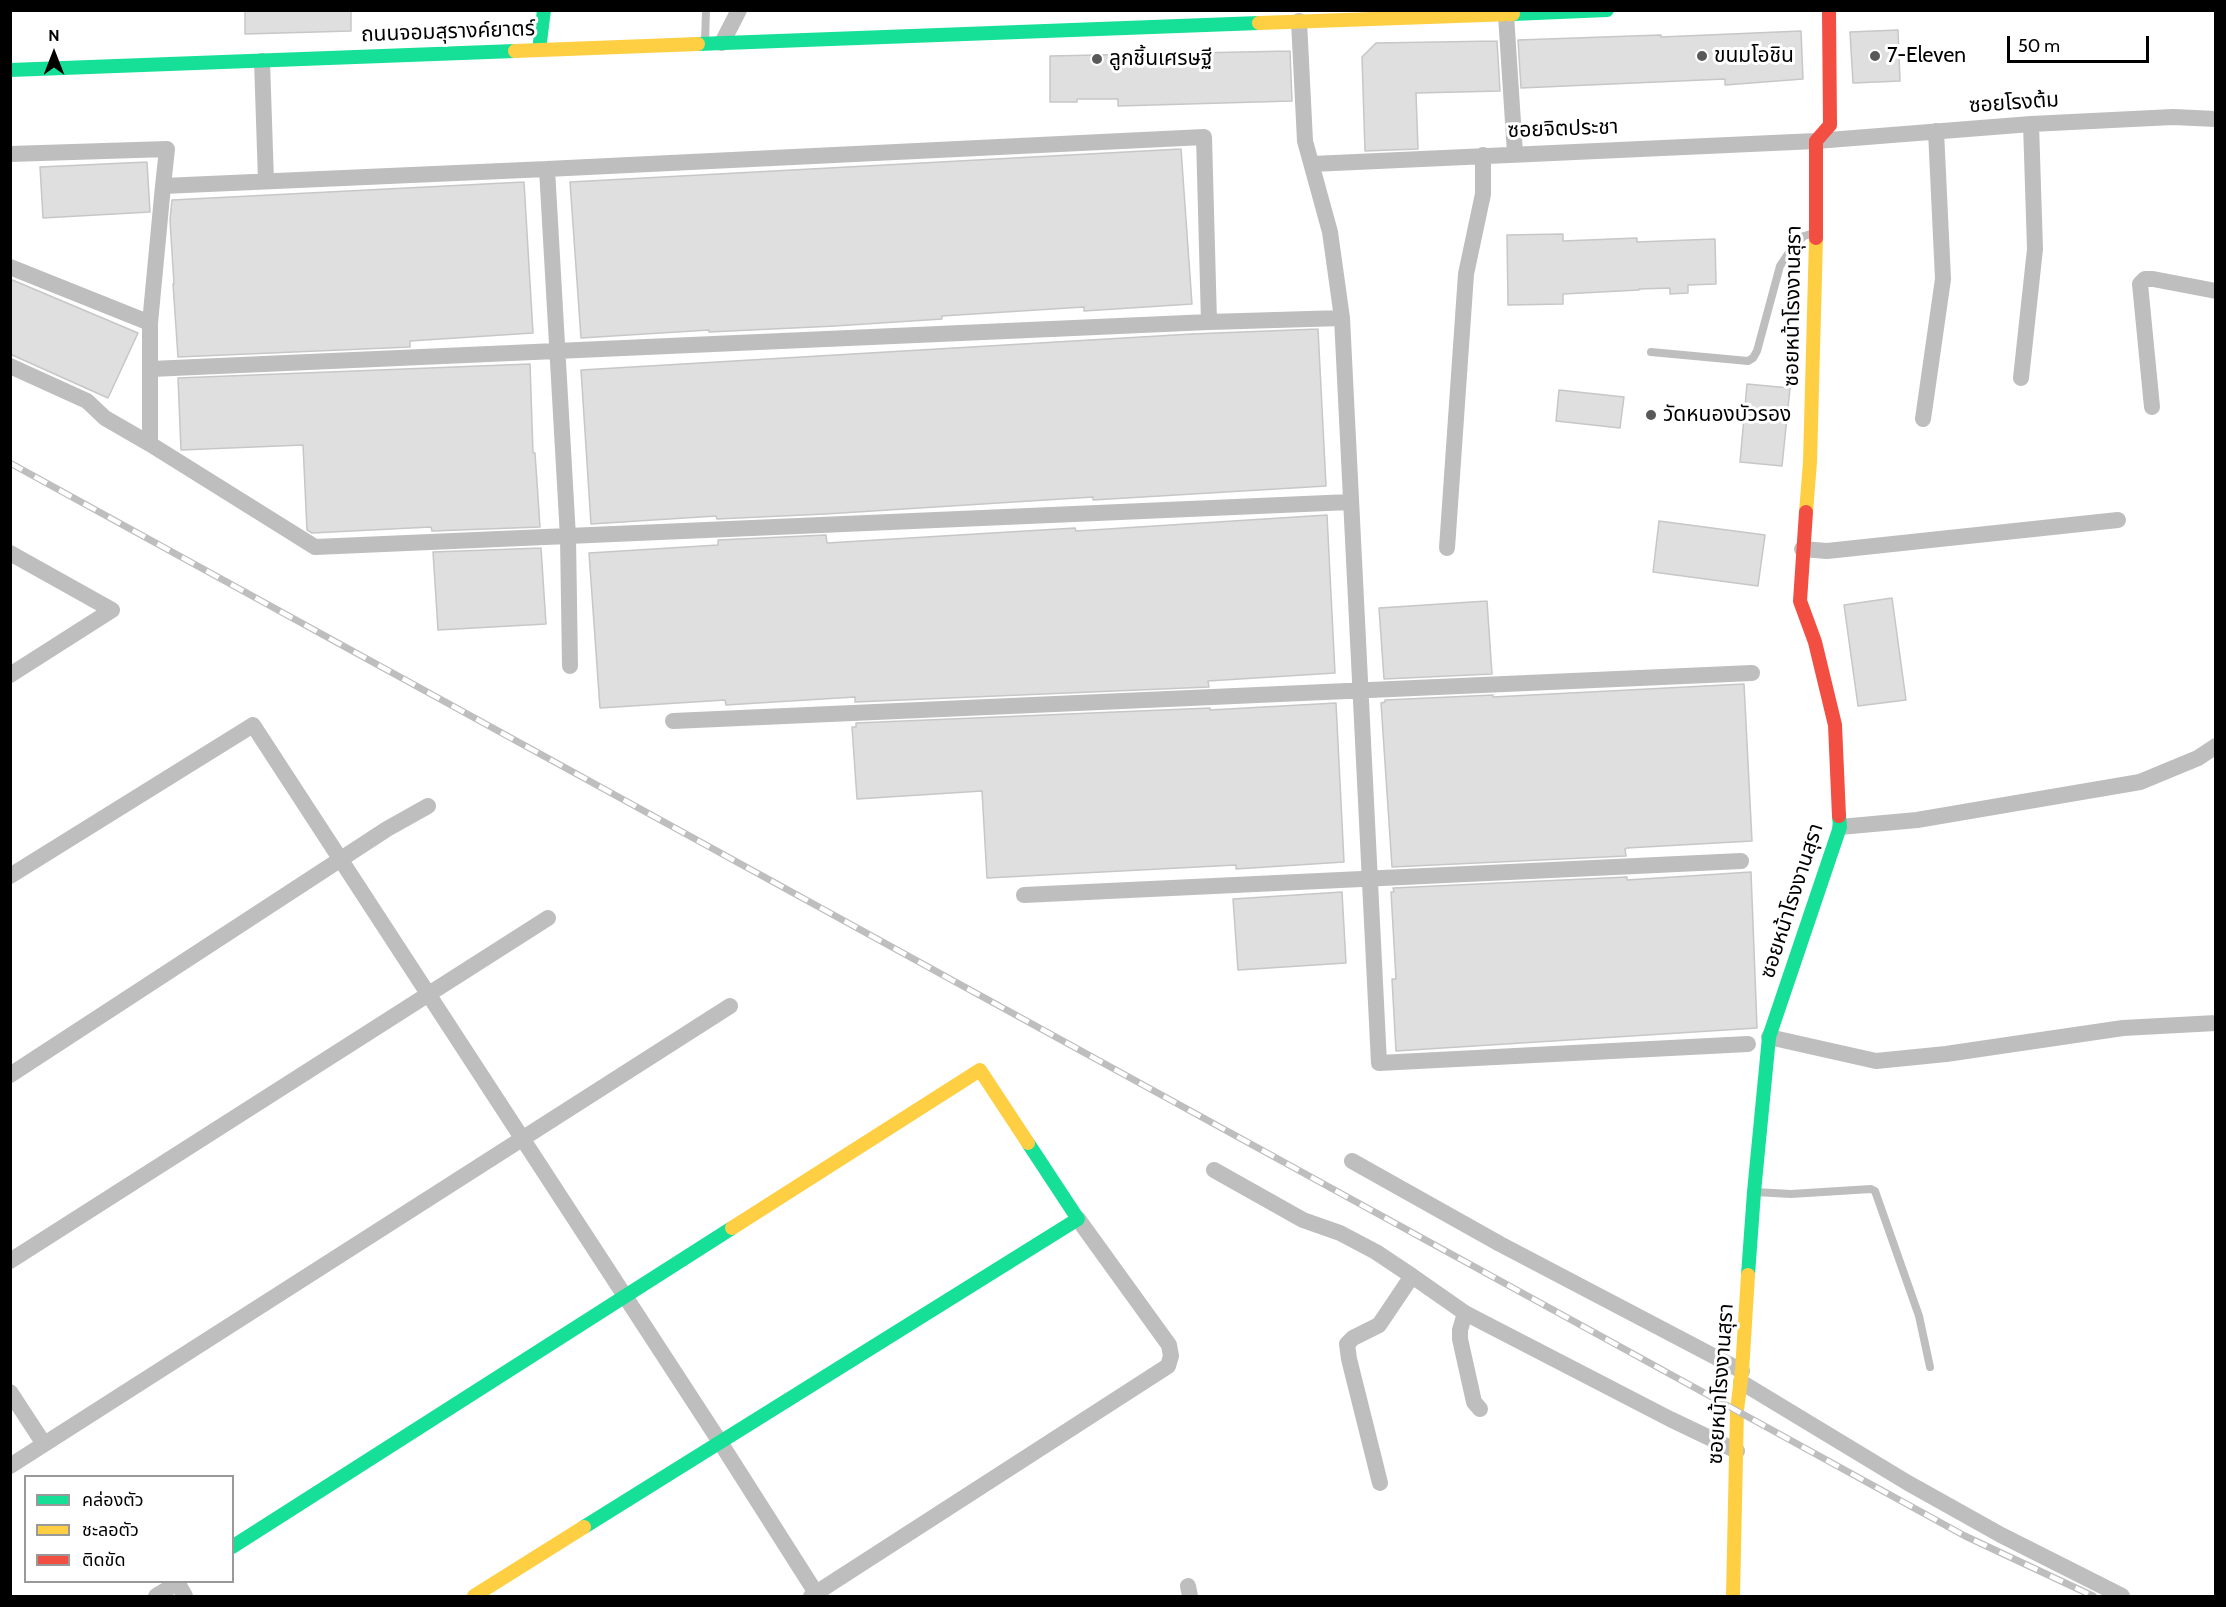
<!DOCTYPE html>
<meta charset="utf-8">
<style>
body{margin:0}
#map{position:relative;width:2226px;height:1607px;overflow:hidden;background:#fff;font-family:Cabin,"Noto Sans Thai",sans-serif}
canvas{display:block}
.frame{position:absolute;inset:0;border:12px solid #000;pointer-events:none}
.legend{position:absolute;left:24px;top:1475px;width:210px;height:108px;box-sizing:border-box;background:#fff;border:2px solid #999;margin:0;padding:8px 10px;list-style:none;font-size:18px;color:#000}
.legend li{display:flex;align-items:center;gap:12px;height:30px}
.legend b{width:30px;border:2px solid #999}
.north{position:absolute;left:24px;top:24px;width:60px;height:60px;-webkit-text-stroke:4px #fff;paint-order:stroke;rotate:0deg;font-size:16px;font-weight:700;line-height:24px;text-align:center;color:#000}
.north::after{content:'';display:block;margin:auto;width:21px;height:27px;background:#000;clip-path:polygon(50% 0,100% 100%,50% 72%,0 100%)}
.scale{position:absolute;left:2007px;top:36px;width:142px;height:27px;box-sizing:border-box;border:3px solid #000;border-top:0;padding-left:8px;font-size:18px;line-height:21px;white-space:nowrap;color:#000;-webkit-text-stroke:4px #fff;paint-order:stroke}
</style>
<div id="map">
<canvas width="2226" height="1607"></canvas>
<div class="frame"></div>
<ul class="legend">
<li><b style="height:8px;background:#16e098"></b>คล่องตัว</li>
<li><b style="height:8px;background:#ffcf43"></b>ชะลอตัว</li>
<li><b style="height:8px;background:#f24e42"></b>ติดขัด</li>
</ul>
<div class="north">N</div>
<div class="scale">50 m</div>
</div>
<script>
const ctx = document.querySelector('canvas').getContext('2d');
ctx.lineJoin = 'round';
function paint(path, color) { ctx.fillStyle = color; ctx.fill(path, 'evenodd'); }
const toPath = rows => new Path2D(rows.map(r => 'M' + r).join(''));
function trace(path, color, width, dash) { ctx.strokeStyle = color; ctx.lineWidth = width; ctx.lineCap = dash ? 'butt' : 'round'; ctx.setLineDash(dash || []); ctx.stroke(path); }
function drawText(font, color, halo, rows, align = 'center') {
  ctx.font = font + ' Cabin,"Noto Sans Thai",sans-serif'; ctx.lineWidth = 6; ctx.setLineDash([]); ctx.textBaseline = 'middle'; ctx.strokeStyle = halo; ctx.fillStyle = color; for (const [text, x, y, turn = 0] of rows) {
    ctx.save(); ctx.translate(x, y); ctx.rotate((+turn || 0) * Math.PI / 180); ctx.textAlign = isNaN(turn) ? turn : align; if (halo) ctx.strokeText(text, 0, 0); ctx.fillText(text, 0, 0); ctx.restore();
  }
}
const building = toPath([
 [245,10,351,10,351,31,245,34,245,10],
 [1898,30,1900,81,1853,83,1850,32,1898,30],
 [1801,31,1803,79,1725,85,1725,79,1521,88,1518,40,1661,35,1661,37,1801,31],
 [1497,41,1500,91,1416,93,1418,149,1365,151,1362,57,1376,43,1497,41],
 [1290,51,1292,101,1118,106,1118,99,1077,99,1077,102,1050,102,1050,56,1290,51],
 [1181,149,1192,304,1084,311,1084,307,942,316,942,319,835,326,709,332,709,330,581,338,570,182,1181,149],
 [147,162,150,212,43,218,40,167,147,162],
 [524,182,533,333,410,341,410,347,178,357,173,284,174,284,170,220,172,200,524,182],
 [1563,234,1563,241,1637,238,1637,242,1715,239,1716,284,1688,285,1688,293,1670,294,1670,288,1639,289,1639,290,1563,294,1563,304,1508,305,1507,235,1563,234],
 [10,279,138,333,108,398,10,354,10,279],
 [1318,329,1326,486,1093,500,1093,497,825,514,717,519,716,516,591,524,581,370,1192,334,1318,329],
 [530,364,533,453,535,453,540,527,432,531,431,527,312,533,307,530,303,445,181,450,178,378,530,364],
 [1747,384,1790,388,1782,466,1740,462,1747,384],
 [1559,390,1624,397,1620,428,1556,421,1559,390],
 [1327,515,1335,673,1208,681,1209,687,855,702,855,697,726,705,725,700,600,708,589,553,718,545,718,540,826,535,827,543,1075,528,1076,531,1327,515],
 [1659,521,1765,535,1758,586,1653,572,1659,521],
 [541,548,546,624,438,630,433,552,541,548],
 [1892,598,1906,700,1858,706,1844,605,1892,598],
 [1487,601,1492,674,1384,679,1379,608,1487,601],
 [1744,684,1752,841,1627,848,1625,849,1626,856,1392,867,1381,703,1385,702,1385,700,1493,695,1493,697,1744,684],
 [1336,703,1344,862,1236,869,1236,865,987,878,982,791,857,799,852,727,856,727,856,723,1210,708,1210,710,1336,703],
 [1751,872,1757,1028,1396,1051,1392,979,1396,979,1391,892,1394,892,1393,888,1627,877,1627,880,1751,872],
 [1342,892,1346,963,1238,970,1233,899,1342,892]
]);
paint(building, '#dfdfdf');
trace(building, '#c7c7c7', 1.5);
trace(toPath([
 [705,43,706,10],
 [1651,352,1748,361,1753,358,1757,351,1780,266,1794,245,1804,236,1814,233],
 [1755,1192,1791,1194,1871,1189,1875,1191,1919,1316,1930,1367]
]), '#bebebe', 8);
trace(toPath([
 [1506,15,1515,153],
 [1299,21,1305,141,1330,232,1342,318,1379,1063,1748,1044],
 [722,43,739,10],
 [262,61,266,181],
 [10,154,167,149,163,186,547,169,1204,137,1209,322],
 [1312,164,1816,141,2031,124,2173,117,2216,119],
 [547,169,568,537,570,666],
 [10,267,150,323],
 [10,366,87,401,105,418,150,444,315,547,1350,502],
 [151,369,1209,322,1342,318],
 [2021,378,2035,249,2031,124],
 [2152,407,2140,284,2145,279,2153,279,2216,291],
 [1923,419,1943,279,1936,131],
 [150,444,150,323,163,186],
 [1447,548,1466,274,1483,194,1483,155],
 [1802,549,1827,551,2118,520],
 [10,553,112,610,10,675],
 [673,721,1752,673],
 [1840,827,1917,820,2140,782,2198,758,2216,746],
 [10,876,253,725,720,1442,816,1593,811,1596],
 [1024,895,1741,861],
 [1769,1037,1876,1061,1946,1054,2123,1028,2216,1023],
 [10,1075,387,829,428,806],
 [1352,1161,1500,1244,1742,1371],
 [1214,1170,1303,1220,1340,1233,1376,1252,1412,1276],
 [10,1261,548,918],
 [1741,1382,1908,1483,2001,1535,2122,1596],
 [10,1392,44,1444],
 [1480,1409,1474,1402,1460,1339,1460,1330,1465,1313,1670,1419,1737,1451],
 [10,1466,730,1006],
 [1380,1483,1349,1359,1347,1344,1353,1338,1379,1325,1412,1276,1465,1313],
 [177,1582,185,1596],
 [1188,1586,1190,1596],
 [816,1593,1168,1366,1171,1356,1169,1345,1078,1219],
 [156,1596,179,1582]
]), '#bebebe', 16);
trace(toPath([
 [1513,14,1607,10],
 [698,44,1259,23],
 [539,50,544,10],
 [10,70,515,51],
 [1748,1275,1754,1192,1769,1037,1840,827,1839,816],
 [584,1527,1078,1219,1028,1143],
 [232,1547,732,1228]
]), '#16e098', 14);
trace(toPath([
 [1259,23,1513,14],
 [515,51,698,44],
 [1806,512,1810,462,1816,238],
 [732,1228,980,1070,1028,1143],
 [474,1596,584,1527],
 [1733,1596,1737,1410,1742,1371,1748,1275]
]), '#ffcf43', 14);
trace(toPath([
 [1816,238,1816,141,1830,125,1829,10],
 [1806,512,1800,601,1815,642,1835,725,1839,816]
]), '#f24e42', 14);
const rail = toPath([
 [10,463,1965,1536,2093,1596]
]);
trace(rail, '#bebebe', 7);
trace(rail, '#fff', 4.5, [14]);
for (const [x, y, r, color] of [
 [1702,56,6,"#595959"],
 [1875,56,6,"#595959"],
 [1097,59,6,"#595959"],
 [1651,415,6,"#595959"]
]) { const dot = new Path2D(); dot.arc(x, y, r, 0, 2 * Math.PI); ctx.fillStyle = color; ctx.fill(dot); trace(dot, '#fff', 2); }
drawText('21px', '#000', '#fff', [
 ["ถนนจอมสุรางค์ยาตร์",448,32,-2],
 ["ซอยโรงต้ม",2014,103,-4],
 ["ซอยจิตประชา",1563,129,-2],
 ["ซอยหน้าโรงงานสุรา",1793,306,-89],
 ["ซอยหน้าโรงงานสุรา",1792,901,-72],
 ["ซอยหน้าโรงงานสุรา",1721,1384,-86]
]);
drawText('21px', '#000', '#fff', [
 ["ขนมโอชิน",1714,56],
 ["7-Eleven",1887,56],
 ["ลูกชิ้นเศรษฐี",1109,59],
 ["วัดหนองบัวรอง",1663,415]
], 'left');
</script>
